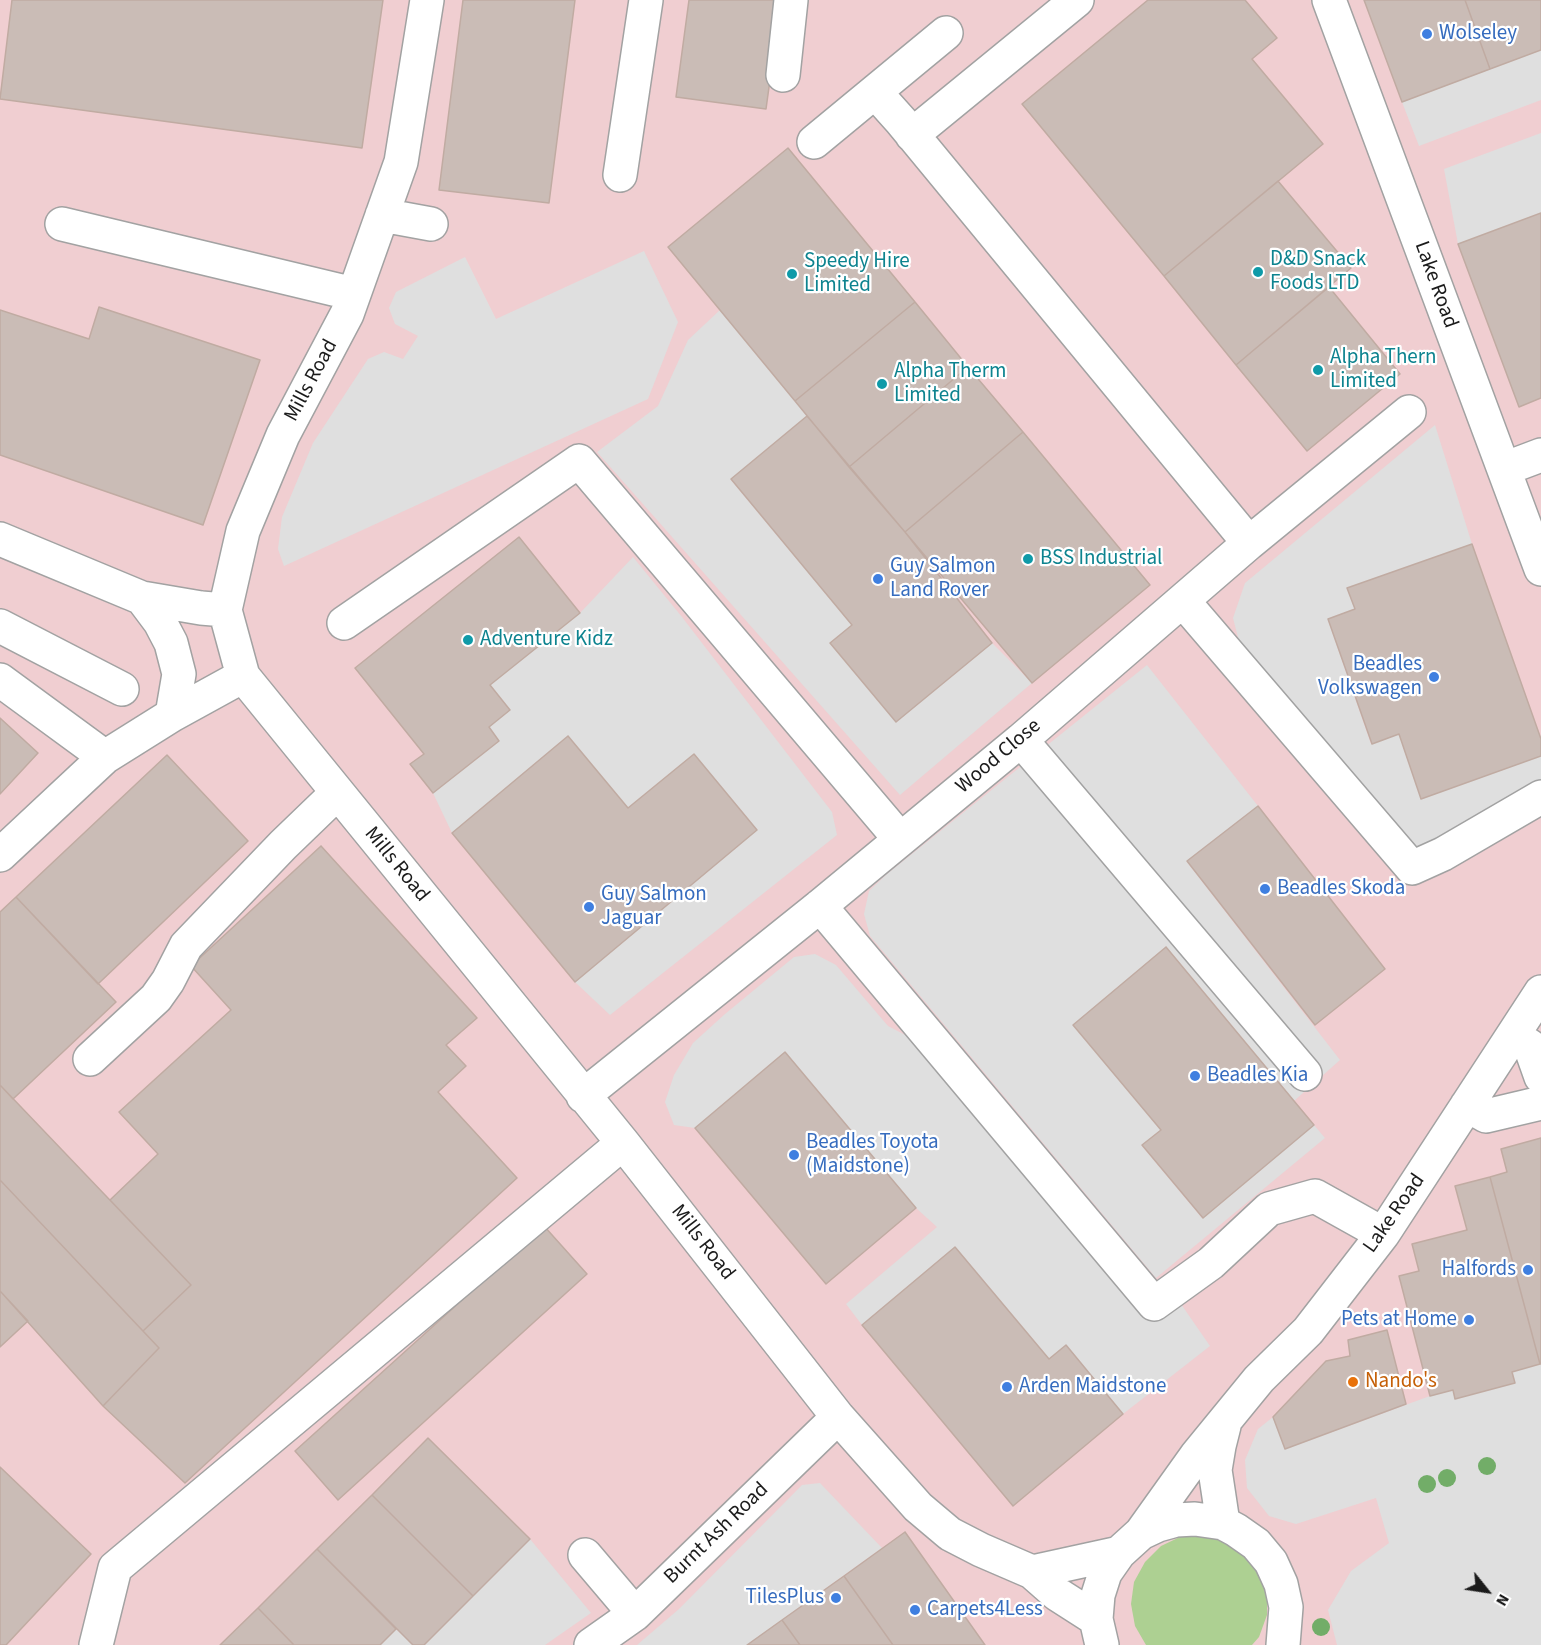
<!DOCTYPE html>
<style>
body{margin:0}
#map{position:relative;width:1541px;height:1645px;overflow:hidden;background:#eee7e0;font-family:"Source Sans 3",sans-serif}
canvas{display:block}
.north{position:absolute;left:1457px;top:1561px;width:60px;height:60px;-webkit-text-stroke:4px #fff;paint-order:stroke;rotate:120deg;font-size:16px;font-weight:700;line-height:24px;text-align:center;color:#1b1b1b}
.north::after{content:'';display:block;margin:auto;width:21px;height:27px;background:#1b1b1b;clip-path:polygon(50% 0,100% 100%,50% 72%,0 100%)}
</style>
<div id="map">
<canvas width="1541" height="1645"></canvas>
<div class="north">N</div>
</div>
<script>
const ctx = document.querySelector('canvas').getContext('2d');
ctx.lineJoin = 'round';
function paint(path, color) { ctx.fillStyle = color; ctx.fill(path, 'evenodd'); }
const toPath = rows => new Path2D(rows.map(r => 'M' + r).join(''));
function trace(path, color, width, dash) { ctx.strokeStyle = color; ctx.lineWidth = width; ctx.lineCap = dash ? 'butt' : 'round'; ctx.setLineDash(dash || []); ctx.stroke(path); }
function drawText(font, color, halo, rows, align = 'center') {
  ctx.font = font + ' "Source Sans 3",sans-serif'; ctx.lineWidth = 4.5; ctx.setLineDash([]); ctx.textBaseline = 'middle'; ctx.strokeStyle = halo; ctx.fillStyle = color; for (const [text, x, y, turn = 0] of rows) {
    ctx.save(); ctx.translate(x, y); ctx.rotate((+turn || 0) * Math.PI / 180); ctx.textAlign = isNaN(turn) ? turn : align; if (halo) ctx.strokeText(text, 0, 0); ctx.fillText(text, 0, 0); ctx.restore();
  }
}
paint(toPath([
 [0,0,1541,0,1541,1645,0,1645]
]), '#f0ced1');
paint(toPath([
 [1205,1534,1227,1540,1260,1570,1267,1592,1267,1615,1259,1637,1252,1645,1146,1645,1135,1626,1131,1604,1134,1582,1145,1562,1161,1546,1182,1536]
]), '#add092');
paint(toPath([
 [1541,50,1541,100,1419,146,1402,102],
 [1541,133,1541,213,1458,244,1444,169],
 [644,251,678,322,648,399,284,566,278,549,282,517,313,443,368,359,384,352,403,359,418,336,395,324,389,308,396,292,465,257,496,319],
 [720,310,807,416,731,480,852,625,831,643,896,722,992,643,1032,683,900,795,597,452,658,406,688,340],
 [1435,425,1472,544,1348,588,1355,609,1328,620,1371,744,1399,734,1421,798,1541,756,1541,782,1413,855,1241,649,1233,618,1245,583],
 [633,557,682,617,832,812,837,835,610,1015,575,982,757,830,694,754,628,808,568,737,452,833,433,793,499,741,489,727,490,685,580,613],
 [1147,665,1258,806,1187,862,1340,1060,1294,1101,1166,947,1073,1025,1161,1130,1142,1146,1202,1218,1314,1125,1325,1138,1156,1278,870,936,864,914,869,891,887,874],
 [815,954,836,965,888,1026,907,1036,953,1089,1013,1163,1027,1152,1154,1303,1172,1291,1210,1346,1123,1414,1066,1346,1049,1359,955,1247,862,1325,846,1304,937,1227,916,1208,785,1053,695,1128,674,1125,665,1102,674,1075,693,1043,725,1014,794,957],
 [1541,1364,1541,1645,1337,1645,1328,1610,1351,1571,1389,1543,1376,1498,1296,1524,1269,1516,1247,1488,1245,1460,1258,1429,1273,1417,1285,1449,1430,1396,1453,1390,1455,1399,1515,1383,1512,1372],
 [820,1483,882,1548,747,1645,637,1645,679,1609,802,1485],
 [530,1539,591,1613,545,1645,424,1645],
 [396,1629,413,1645,380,1645]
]), '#dfdfdf');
const building = toPath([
 [12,0,383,0,362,148,0,99,12,0],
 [463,0,575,0,549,203,439,190,463,0],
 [689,0,781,0,766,109,676,97,689,0],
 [1148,0,1245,0,1277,38,1252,59,1323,144,1164,276,1022,104,1148,0],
 [1364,0,1465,0,1490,69,1402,102,1364,0],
 [1465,0,1541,0,1541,50,1490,69,1465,0],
 [788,148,915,302,795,401,668,247,788,148],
 [1278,181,1351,268,1236,365,1164,276,1278,181],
 [1541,213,1541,398,1519,407,1458,244,1541,213],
 [1329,287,1400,374,1307,451,1236,365,1329,287],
 [915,302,968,367,849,467,795,401,915,302],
 [99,307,260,360,203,525,0,455,0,310,89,339,99,307],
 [968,367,1023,432,905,532,849,467,968,367],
 [807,416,905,532,992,643,896,722,830,643,852,625,731,479,807,416],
 [1023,432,1150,585,1032,683,905,532,1023,432],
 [519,537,580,613,490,685,510,710,489,727,499,741,433,793,410,764,424,754,355,668,519,537],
 [1472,544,1541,739,1541,756,1421,799,1399,734,1372,744,1328,619,1355,609,1347,588,1472,544],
 [0,718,38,753,0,794,0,718],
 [568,736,628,808,694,754,757,830,575,982,452,833,568,736],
 [167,755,248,841,98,984,16,897,167,755],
 [1258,806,1385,969,1315,1025,1187,861,1258,806],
 [321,846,477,1018,446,1045,466,1066,438,1092,517,1178,185,1483,103,1406,159,1348,143,1331,191,1285,110,1200,158,1154,119,1112,231,1010,191,966,321,846],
 [16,897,116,1002,13,1099,0,1085,0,912,16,897],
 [1166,947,1314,1125,1203,1218,1142,1145,1161,1130,1073,1025,1166,947],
 [785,1052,916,1208,826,1284,695,1128,785,1052],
 [0,1085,191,1285,143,1331,0,1180,0,1085],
 [1541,1138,1541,1364,1540,1364,1490,1177,1507,1172,1501,1149,1541,1138],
 [1490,1177,1540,1364,1512,1372,1515,1383,1455,1399,1453,1390,1430,1396,1399,1276,1419,1271,1412,1244,1467,1230,1455,1186,1490,1177],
 [0,1180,159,1348,103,1406,0,1291,0,1180],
 [544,1226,587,1274,338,1500,295,1451,544,1226],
 [955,1247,1049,1359,1066,1345,1123,1414,1013,1506,862,1325,955,1247],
 [0,1291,28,1321,0,1347,0,1291],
 [1387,1330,1406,1404,1285,1449,1273,1417,1326,1361,1350,1356,1348,1340,1387,1330],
 [428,1438,530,1539,473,1596,372,1495,428,1438],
 [0,1467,91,1554,6,1645,0,1645,0,1467],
 [372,1495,473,1596,424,1645,413,1645,317,1549,372,1495],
 [905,1532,985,1645,893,1645,844,1576,905,1532],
 [317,1549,396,1629,380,1645,294,1645,258,1608,317,1549],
 [844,1576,893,1645,800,1645,782,1620,844,1576],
 [258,1608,294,1645,220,1645,258,1608],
 [782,1620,800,1645,747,1645,782,1620]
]);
paint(building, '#cabcb6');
trace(building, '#c0aba2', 1.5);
const minor = toPath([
 [427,0,401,162,347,314,283,435,243,531,225,610,243,676,623,1143,838,1417,918,1507,950,1534,981,1550,1032,1572,1057,1594,1096,1619],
 [1329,0,1541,569],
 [783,75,791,0],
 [875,92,901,121,1249,543],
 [912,135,1077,0],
 [814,142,946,33],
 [620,175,646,0],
 [382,215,431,224],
 [62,224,354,294],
 [1504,469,1541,455],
 [0,539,142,598,201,608,225,610],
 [142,598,160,622,171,643,179,674,172,715],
 [1183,601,1412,868,1443,854,1541,797],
 [344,623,579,461,900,839],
 [0,626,122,689],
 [0,680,105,757],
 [1021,740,1305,1074],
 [0,855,105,757,172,715,243,676],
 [820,906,1154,1304,1211,1263,1269,1209,1315,1196,1383,1234],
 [1513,1035,1530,1046,1541,1077],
 [90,1059,156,998,168,981,186,946,283,845,337,793],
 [583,1096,820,906,1021,740,1249,543,1409,412],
 [1467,1105,1486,1116,1541,1103],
 [1223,1523,1215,1470,1219,1446,1224,1426],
 [1141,1533,1196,1456,1259,1379,1308,1331,1383,1234,1541,992],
 [585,1555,635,1614],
 [1032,1572,1119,1553],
 [96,1645,115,1568,623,1143],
 [591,1645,635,1614,838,1417],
 [1102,1645,1096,1619,1098,1595,1105,1573,1119,1553,1141,1533,1158,1525,1176,1520,1195,1519,1223,1523,1236,1530,1256,1544,1271,1562,1281,1584,1286,1607,1283,1645]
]);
trace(minor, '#a2a2a2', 36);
trace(minor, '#fff', 33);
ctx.fillStyle = '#72ad68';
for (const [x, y] of [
 [1487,1466],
 [1447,1478],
 [1427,1484],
 [1321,1627]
]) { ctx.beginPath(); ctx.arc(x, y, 9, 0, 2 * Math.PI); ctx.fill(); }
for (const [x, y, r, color] of [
 [1427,34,6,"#3f7fe0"],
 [1258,272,6,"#0f9aa8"],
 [792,274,6,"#0f9aa8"],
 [1318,370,6,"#0f9aa8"],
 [882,384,6,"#0f9aa8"],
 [1028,559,6,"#0f9aa8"],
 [878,579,6,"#3f7fe0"],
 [468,640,6,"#0f9aa8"],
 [1434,677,6,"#3f7fe0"],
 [1265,889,6,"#3f7fe0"],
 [589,907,6,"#3f7fe0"],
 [1195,1076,6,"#3f7fe0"],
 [794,1155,6,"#3f7fe0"],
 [1528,1270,6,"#3f7fe0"],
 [1469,1320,6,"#3f7fe0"],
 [1353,1382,6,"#e8710a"],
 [1007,1387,6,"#3f7fe0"],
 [836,1598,6,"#3f7fe0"],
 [915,1610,6,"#3f7fe0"]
]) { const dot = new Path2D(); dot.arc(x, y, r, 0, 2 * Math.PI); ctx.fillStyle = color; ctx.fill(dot); trace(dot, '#fff', 2); }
drawText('21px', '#366cbe', '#fff', [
 ["Wolseley",1439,34],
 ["Guy Salmon",890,567],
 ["Land Rover",890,591],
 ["Beadles",1422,665,"right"],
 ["Volkswagen",1422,689,"right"],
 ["Beadles Skoda",1277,889],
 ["Guy Salmon",601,895],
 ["Jaguar",601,919],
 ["Beadles Kia",1207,1076],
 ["Beadles Toyota",806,1143],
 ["(Maidstone)",806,1167],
 ["Halfords",1516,1270,"right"],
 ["Pets at Home",1457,1320,"right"],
 ["Arden Maidstone",1019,1387],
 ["TilesPlus",824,1598,"right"],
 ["Carpets4Less",927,1610]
], 'left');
drawText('21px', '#0d838f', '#fff', [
 ["D&D Snack",1270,260],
 ["Foods LTD",1270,284],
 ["Speedy Hire",804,262],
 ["Limited",804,286],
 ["Alpha Thern",1330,358],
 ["Limited",1330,382],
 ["Alpha Therm",894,372],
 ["Limited",894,396],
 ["BSS Industrial",1040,559],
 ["Adventure Kidz",480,640]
], 'left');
drawText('21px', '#1b1b1b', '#fff', [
 ["Lake Road",1435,285,70],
 ["Mills Road",312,381,-62],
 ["Wood Close",999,757,-40],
 ["Mills Road",396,865,51],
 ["Lake Road",1395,1214,-55],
 ["Mills Road",702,1243,52],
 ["Burnt Ash Road",717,1534,-44]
]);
drawText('21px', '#c56008', '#fff', [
 ["Nando's",1365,1382]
], 'left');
</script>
